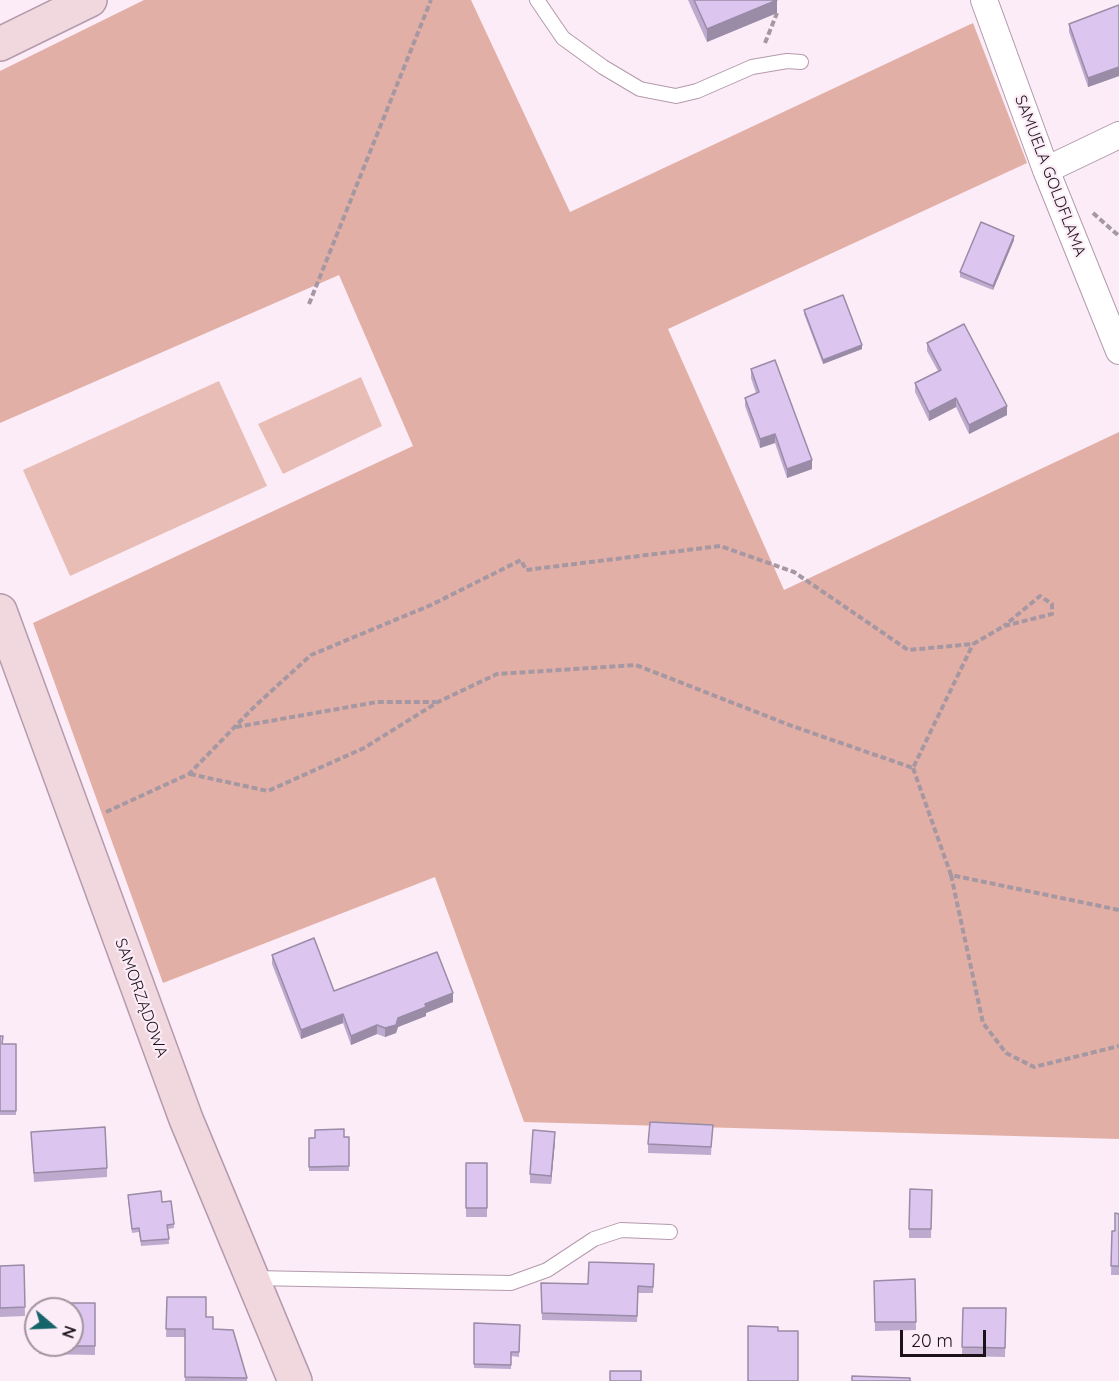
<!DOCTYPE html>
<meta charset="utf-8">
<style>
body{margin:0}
#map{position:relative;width:1119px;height:1381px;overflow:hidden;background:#fcecf7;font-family:Quicksand,sans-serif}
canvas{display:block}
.north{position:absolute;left:24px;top:1297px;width:60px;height:60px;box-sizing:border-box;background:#fcecf7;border:2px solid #a2959e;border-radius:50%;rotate:109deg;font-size:16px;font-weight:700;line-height:24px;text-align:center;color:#1b1219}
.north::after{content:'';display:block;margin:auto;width:21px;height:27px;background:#156469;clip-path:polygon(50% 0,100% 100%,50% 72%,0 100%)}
.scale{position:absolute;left:900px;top:1330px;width:86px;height:27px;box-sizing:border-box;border:3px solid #1b1219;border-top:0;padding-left:8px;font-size:18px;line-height:21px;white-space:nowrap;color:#1b1219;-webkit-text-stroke:4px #fcecf7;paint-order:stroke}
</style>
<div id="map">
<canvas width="1119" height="1381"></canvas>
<div class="north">N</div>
<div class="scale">20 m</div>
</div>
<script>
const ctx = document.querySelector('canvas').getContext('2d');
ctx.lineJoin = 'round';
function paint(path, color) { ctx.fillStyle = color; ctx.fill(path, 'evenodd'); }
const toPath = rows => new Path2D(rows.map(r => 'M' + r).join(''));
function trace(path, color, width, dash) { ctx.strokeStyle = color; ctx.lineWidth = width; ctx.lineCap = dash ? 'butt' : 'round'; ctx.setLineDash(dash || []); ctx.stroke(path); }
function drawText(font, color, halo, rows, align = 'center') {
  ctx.font = font + ' Quicksand,sans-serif'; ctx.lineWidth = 4.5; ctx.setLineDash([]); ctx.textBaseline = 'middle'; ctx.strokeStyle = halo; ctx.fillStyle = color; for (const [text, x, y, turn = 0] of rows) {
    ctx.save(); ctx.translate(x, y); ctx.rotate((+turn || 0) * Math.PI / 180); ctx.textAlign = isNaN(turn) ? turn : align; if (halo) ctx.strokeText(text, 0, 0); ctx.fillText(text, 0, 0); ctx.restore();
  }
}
paint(toPath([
 [361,377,382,426,283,474,258,424],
 [219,381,267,486,70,576,23,470]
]), '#e8bdb5');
paint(toPath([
 [144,0,471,0,570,212,973,23,1027,163,668,329,784,590,1119,432,1119,1139,524,1122,435,877,163,983,33,623,413,446,339,275,0,423,0,71]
]), '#e2afa6');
const lane = toPath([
 [537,0,563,38,603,67,640,89,676,96,697,91,752,67,787,61,801,62],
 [253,1278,511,1283,547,1270,594,1239,621,1230,670,1232]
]);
const street = toPath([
 [984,0,1046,170,1119,351],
 [1046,170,1119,135]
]);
const secondary = toPath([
 [0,44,90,0],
 [0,611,186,1119,295,1381]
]);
trace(lane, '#b39aac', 16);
trace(street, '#b39aac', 28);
trace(secondary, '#b39aac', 36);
trace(toPath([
 [765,43,777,13],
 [1093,213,1119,236],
 [309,304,431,0],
 [236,727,377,702,436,702],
 [913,768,951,875,1119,910],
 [190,774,268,791,364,748,438,702,497,674,636,665,792,726,913,768,973,644],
 [106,812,189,774,255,706,311,655,431,605,521,560,526,570,720,546,794,572,908,650,973,644,1004,626,1052,614,1052,604,1040,596,1004,626],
 [951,875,983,1023,1006,1053,1034,1067,1119,1046]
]), '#a698a2', 4, [6, 3]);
trace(lane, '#fff', 14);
trace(street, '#fff', 26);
trace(secondary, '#f1d8df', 33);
paint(toPath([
 [688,0,777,0,777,13,707,42],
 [1119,5,1119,76,1088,87,1069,32,1069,24],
 [1014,240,993,290,960,277,960,272],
 [804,310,862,349,823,364,804,314],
 [927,343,1007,415,969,434,956,407,929,421,915,392,915,383,938,371,927,351],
 [751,369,812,469,787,478,775,443,760,448,745,406,745,398,756,393,751,378],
 [272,955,334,991,453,1002,426,1013,426,1016,398,1027,396,1033,385,1037,377,1034,351,1045,343,1023,301,1039,272,964],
 [0,1036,2,1044,16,1044,16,1115,0,1115],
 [713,1125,711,1155,648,1153,648,1144],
 [31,1132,107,1168,107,1177,34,1182],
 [349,1137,349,1171,309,1171,309,1138],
 [555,1141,551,1184,530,1183,530,1174],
 [466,1163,487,1163,487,1217,466,1217],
 [932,1198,931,1238,909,1238,909,1229],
 [128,1199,162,1202,174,1224,174,1228,168,1229,169,1244,141,1246,139,1232,132,1233],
 [1119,1214,1119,1275,1111,1275,1112,1231,1115,1231],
 [654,1264,653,1293,638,1293,637,1322,542,1320,541,1283,588,1284],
 [24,1265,25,1316,0,1317,0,1266],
 [915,1279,916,1330,875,1331,874,1281],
 [167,1297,206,1317,213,1329,247,1378,247,1381,185,1381,185,1337,166,1337],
 [95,1303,95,1355,39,1354,39,1345],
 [963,1308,1006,1308,1005,1357,962,1356],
 [474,1323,520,1325,519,1357,511,1356,511,1369,474,1368]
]), '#bdaace');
paint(toPath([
 [777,0,777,13,707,42,707,29],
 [1119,67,1119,76,1088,87,1088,78],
 [1014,236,1014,240,993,290,993,286],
 [862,345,862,349,823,364,823,360],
 [956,398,956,407,929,421,929,412],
 [1007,406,1007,415,969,434,969,425],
 [775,434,775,443,760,448,760,439],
 [812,460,812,469,787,478,787,469],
 [453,993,453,1002,426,1013,426,1016,398,1027,396,1033,385,1037,385,1028,398,1018,425,1004],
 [343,1014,343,1023,301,1039,301,1030],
 [377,1025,377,1034,351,1045,351,1036],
 [555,1132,555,1141,551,1184,551,1176]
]), '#9a8ba7');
const building = toPath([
 [694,0,777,0,707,29,694,0],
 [1119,5,1119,67,1088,78,1069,24,1119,5],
 [981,222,1014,236,993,286,960,272,981,222],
 [843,295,862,345,823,360,804,310,843,295],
 [964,324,1007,406,969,425,956,398,929,412,915,383,941,370,927,343,964,324],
 [775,360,812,460,787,469,775,434,760,439,745,398,759,392,751,369,775,360],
 [314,938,334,991,437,952,453,993,425,1004,426,1007,398,1018,396,1025,385,1028,377,1025,351,1036,343,1014,301,1030,272,955,314,938],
 [0,1036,3,1036,2,1044,16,1044,16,1111,0,1111,0,1036],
 [650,1122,713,1125,711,1147,648,1144,650,1122],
 [105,1127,107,1168,34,1173,31,1132,105,1127],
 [344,1129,344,1137,349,1137,349,1166,309,1167,309,1138,315,1138,315,1130,344,1129],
 [533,1130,555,1132,551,1176,530,1174,533,1130],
 [466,1163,487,1163,487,1208,466,1208,466,1163],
 [910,1189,932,1190,931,1229,909,1229,910,1189],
 [161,1191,162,1202,171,1201,174,1224,167,1225,169,1239,141,1241,139,1228,132,1229,128,1195,161,1191],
 [1115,1213,1119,1214,1119,1266,1111,1266,1112,1231,1115,1231,1115,1213],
 [589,1262,654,1264,653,1287,638,1286,637,1316,542,1313,541,1283,588,1284,589,1262],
 [24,1265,25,1307,0,1308,0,1266,24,1265],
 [915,1279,916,1322,875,1322,874,1281,915,1279],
 [167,1297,206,1297,206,1317,213,1317,213,1329,233,1330,247,1378,185,1377,185,1329,166,1329,167,1297],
 [40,1303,95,1303,95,1346,39,1346,72,1345,72,1309,40,1309,40,1303],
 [963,1308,1006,1308,1005,1348,962,1347,963,1308],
 [474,1323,520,1325,519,1352,511,1352,511,1365,474,1364,474,1323],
 [748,1326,778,1327,778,1331,798,1331,798,1381,748,1381,748,1326],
 [610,1371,641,1371,641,1381,610,1381,610,1371],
 [852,1376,910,1378,910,1381,852,1381,852,1376]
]);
paint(building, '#dcc6ef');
trace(building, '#9a8ba7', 1.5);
drawText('16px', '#1b1219', '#fcecf7', [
 ["SAMUELA GOLDFLAMA",1050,176,69],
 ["SAMORZĄDOWA",141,998,70]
]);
</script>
